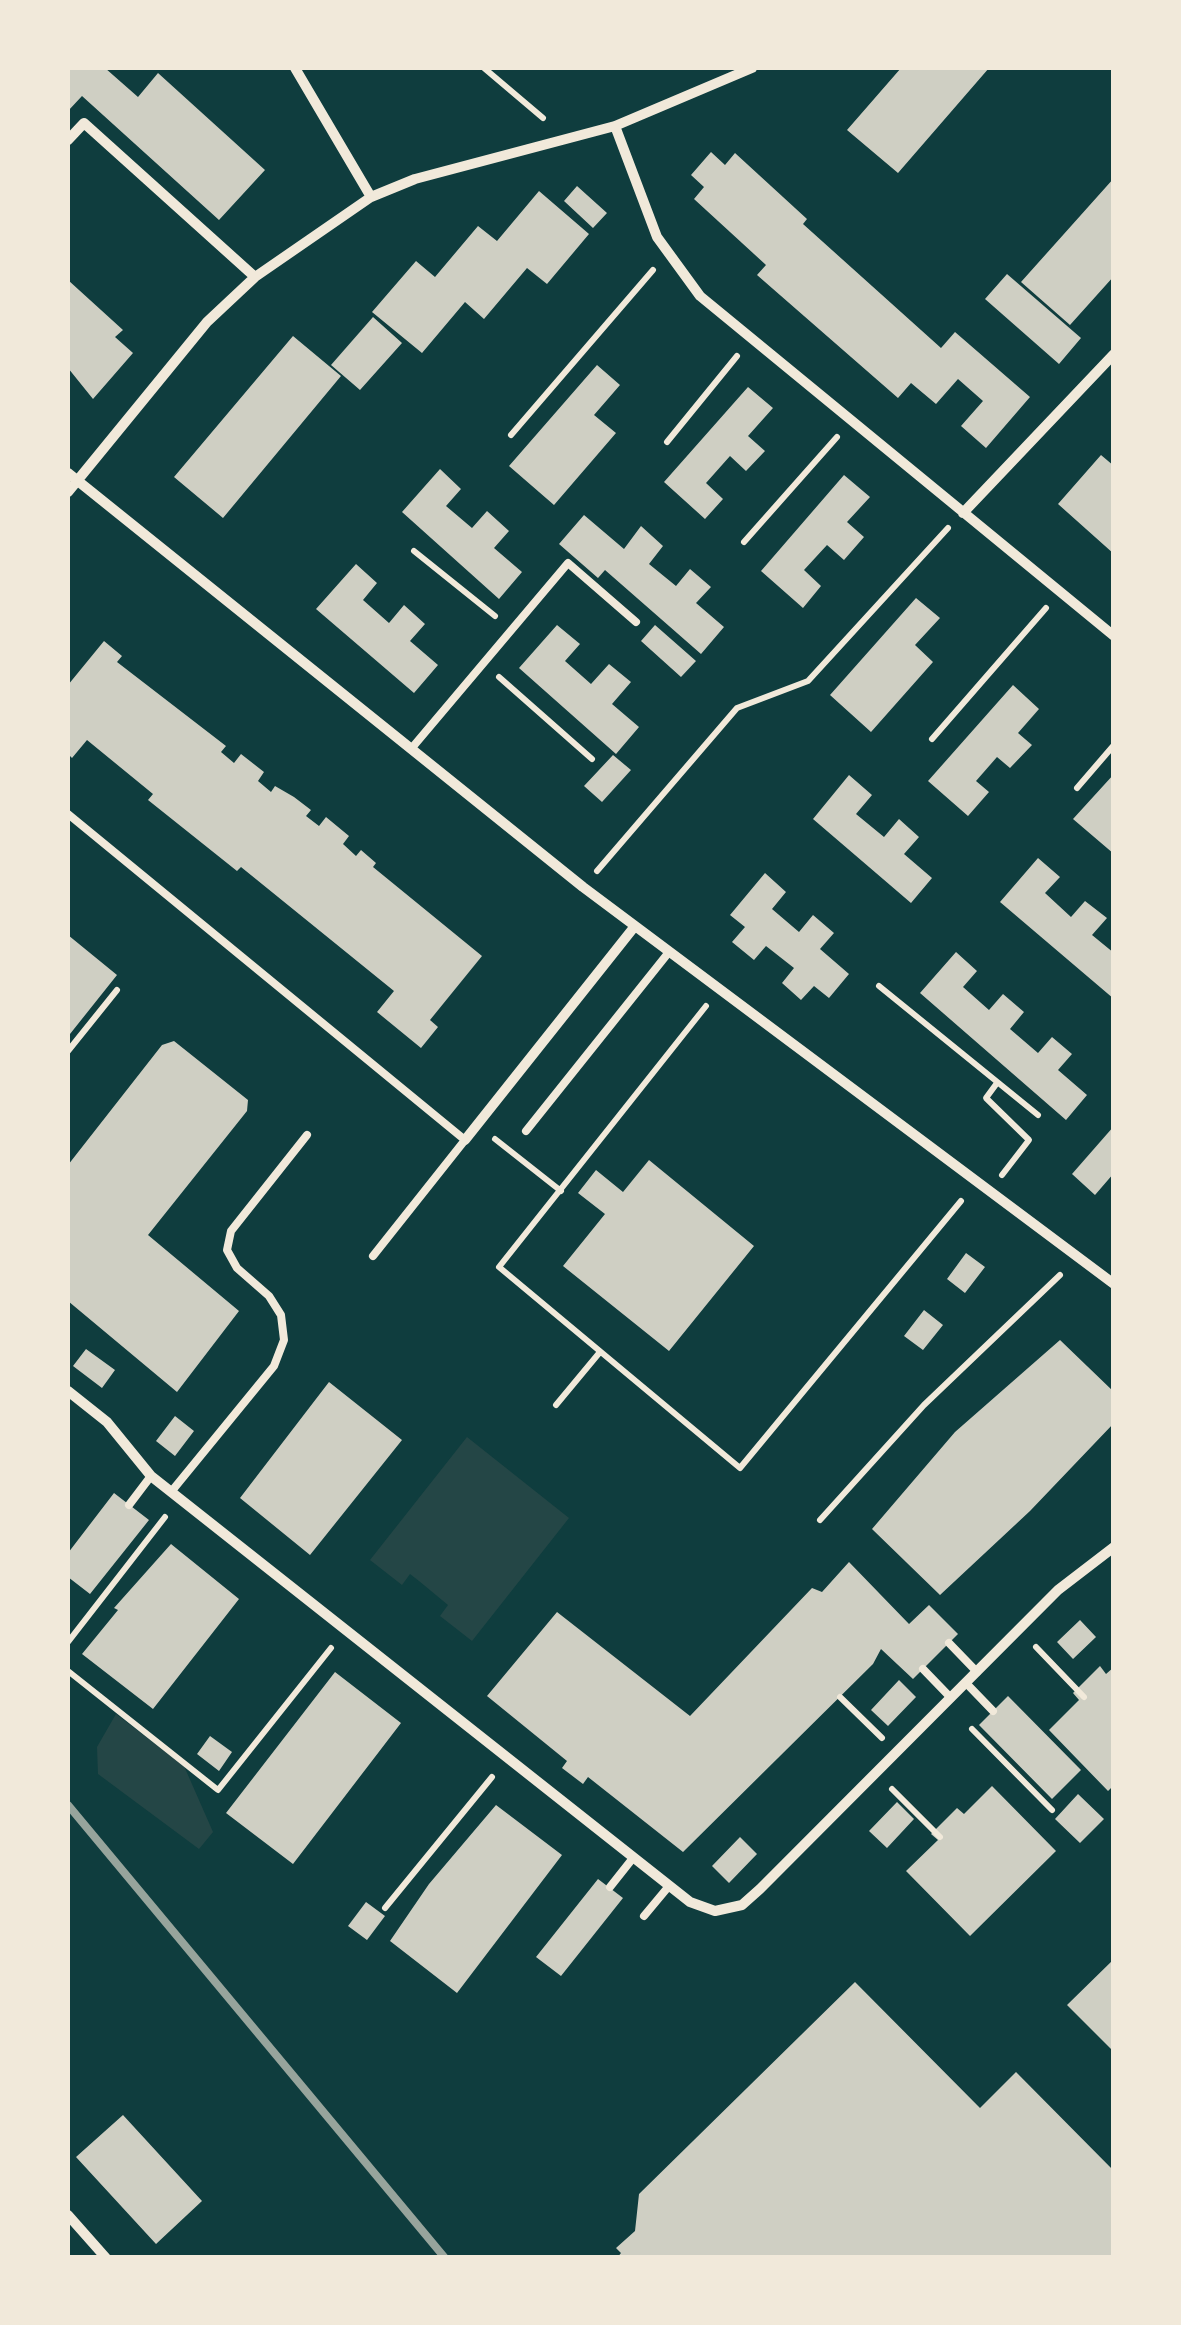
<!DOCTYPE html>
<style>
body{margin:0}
#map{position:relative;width:1181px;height:2325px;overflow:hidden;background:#0f3d3e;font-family:Manrope,sans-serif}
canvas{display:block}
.frame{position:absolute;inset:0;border:70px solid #f1e9da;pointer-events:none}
</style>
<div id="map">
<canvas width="1181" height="2325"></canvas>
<div class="frame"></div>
</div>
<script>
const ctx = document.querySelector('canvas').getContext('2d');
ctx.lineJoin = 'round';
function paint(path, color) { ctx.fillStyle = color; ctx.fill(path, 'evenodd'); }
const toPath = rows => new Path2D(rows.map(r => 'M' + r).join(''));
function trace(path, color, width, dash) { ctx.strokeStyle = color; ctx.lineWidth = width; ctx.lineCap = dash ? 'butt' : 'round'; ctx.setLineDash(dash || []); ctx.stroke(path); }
paint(toPath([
 [467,1437,569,1518,472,1641,440,1616,448,1605,419,1581,410,1574,402,1585,370,1560],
 [116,1714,184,1766,213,1832,199,1849,98,1774,97,1747]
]), '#244646');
paint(toPath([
 [68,68,105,68,138,97,158,73,265,170,219,220,82,96,68,111],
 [901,68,989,68,898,173,847,130],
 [711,152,725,165,735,153,807,219,803,224,941,348,955,332,1030,397,986,448,961,426,983,401,958,379,936,404,911,383,898,398,757,275,766,265,694,199,704,187,691,175],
 [1114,178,1114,276,1070,325,1021,282],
 [577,186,607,213,593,228,564,201],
 [539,191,589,234,547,284,527,268,484,319,465,302,422,353,372,312,416,261,435,277,478,226,497,241],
 [1007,274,1081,338,1059,364,985,299],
 [68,280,123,330,115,337,133,353,93,399,68,368],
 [373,317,402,343,360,390,331,365],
 [293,336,341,376,223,518,174,477],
 [597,365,620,385,594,415,616,433,554,505,509,466],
 [748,387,773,408,748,436,765,451,746,471,730,456,706,483,723,499,705,519,664,482],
 [1101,455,1114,466,1114,554,1058,504],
 [440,469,461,489,446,506,472,528,487,511,509,531,494,548,522,572,499,599,402,512],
 [844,475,870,497,847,522,864,537,844,560,827,545,804,570,821,586,803,608,761,571],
 [584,515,624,549,641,526,663,546,649,564,676,586,690,569,711,587,696,603,724,627,701,654,605,570,598,578,559,544],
 [356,564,377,583,363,600,389,623,404,605,425,624,410,641,438,665,414,693,316,609],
 [916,598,940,618,915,645,933,662,871,732,830,695],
 [557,625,580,644,565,661,591,684,609,664,631,682,612,704,639,727,616,754,519,668],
 [655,625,696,661,681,677,641,641],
 [104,641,122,656,117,662,226,746,221,752,234,763,241,754,264,772,258,781,271,792,275,786,294,797,311,810,306,816,319,826,326,817,349,836,343,844,356,856,361,850,376,863,373,867,482,956,430,1020,438,1027,421,1048,377,1012,394,991,241,867,237,871,148,800,153,794,87,740,72,758,68,754,68,685],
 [1013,685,1039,709,1018,733,1032,745,1010,768,997,757,976,781,989,792,968,816,928,781],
 [613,755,631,770,602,802,584,786],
 [1114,774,1114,854,1073,819],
 [849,775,872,795,856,814,884,837,899,819,919,837,904,854,932,878,911,903,813,819],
 [1038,858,1060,877,1045,893,1071,917,1085,901,1107,918,1092,935,1114,953,1114,999,1000,902],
 [765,873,786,892,772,909,799,932,813,915,834,933,820,949,849,974,829,998,814,986,801,1000,782,983,794,968,766,946,754,960,732,942,745,927,730,915],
 [68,935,117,975,70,1034,68,1032],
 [956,952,977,971,963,987,989,1010,1003,994,1024,1012,1010,1029,1038,1053,1052,1037,1072,1054,1058,1070,1087,1095,1066,1120,920,993],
 [174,1041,248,1100,247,1111,148,1235,239,1311,177,1392,68,1301,68,1165,162,1045],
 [1114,1126,1114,1173,1095,1195,1072,1174],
 [649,1160,754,1246,669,1351,563,1266,605,1214,578,1193,596,1170,623,1192],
 [966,1253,985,1267,965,1293,947,1279],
 [924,1310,943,1325,923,1350,904,1336],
 [1060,1340,1114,1392,1114,1423,1030,1511,940,1595,872,1529,955,1432],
 [86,1349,115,1370,102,1388,73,1366],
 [329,1382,402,1440,310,1555,240,1498],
 [175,1416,194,1431,175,1456,156,1441],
 [114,1493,149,1520,90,1594,68,1577,68,1553],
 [171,1544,239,1599,153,1709,82,1654,118,1610,114,1608],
 [849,1562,909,1624,929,1605,958,1634,913,1679,881,1649,873,1664,683,1852,588,1777,583,1784,562,1768,567,1761,487,1696,557,1612,690,1716,812,1588,822,1592],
 [1080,1620,1096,1637,1073,1659,1057,1642],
 [1100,1666,1106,1674,1114,1667,1114,1785,1108,1791,1049,1730,1079,1700,1073,1693],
 [335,1672,401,1723,293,1864,226,1813],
 [899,1680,916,1697,888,1726,871,1710],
 [1008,1696,1081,1770,1052,1799,979,1725],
 [210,1736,232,1752,219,1771,197,1754],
 [992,1786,1056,1851,970,1936,906,1871,938,1840,931,1834,957,1808,964,1814],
 [1078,1794,1104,1819,1080,1843,1055,1819],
 [897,1802,914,1819,887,1848,869,1831],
 [496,1805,562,1855,457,1993,390,1941,429,1884],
 [740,1837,757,1854,729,1883,712,1866],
 [598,1879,623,1898,561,1976,536,1957],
 [366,1902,385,1916,367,1940,348,1926],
 [1114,1959,1114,2052,1067,2005],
 [855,1982,980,2108,1016,2072,1114,2171,1114,2258,617,2258,621,2253,616,2248,635,2231,639,2194],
 [123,2115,202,2201,156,2244,76,2157]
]), '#cfcfc3');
trace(toPath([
 [484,68,543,118],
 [511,435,653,270],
 [667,442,737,356],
 [744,542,837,437],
 [414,551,495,616],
 [499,677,592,759],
 [932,739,1046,608],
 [1077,788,1114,745],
 [597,871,737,708,808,681,948,528],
 [879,986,1038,1115],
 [706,1006,499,1267,740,1468,961,1201],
 [68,1051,117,990],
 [997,1083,986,1098,1029,1140,1002,1175],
 [495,1139,561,1191],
 [556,1405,600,1352],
 [820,1520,924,1405,1060,1275],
 [68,1642,165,1517],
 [1036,1647,1084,1697],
 [68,1671,218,1790,331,1648],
 [840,1697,882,1738],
 [972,1729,1052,1810],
 [892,1789,940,1837],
 [385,1908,492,1777]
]), '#f1e9da', 6);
trace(toPath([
 [411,749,568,563,636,622],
 [68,814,465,1140,373,1256],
 [526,1131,669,952],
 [171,1492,274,1366,284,1340,281,1315,269,1296,237,1268,227,1250,231,1231,307,1135],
 [129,1505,151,1476],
 [949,1643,977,1672],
 [923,1669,951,1698],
 [966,1683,993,1711],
 [610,1887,633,1858],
 [644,1916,669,1886]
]), '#f1e9da', 8);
trace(toPath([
 [295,68,371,197],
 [615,126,657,237,700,296,1114,636],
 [68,140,84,123,255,277],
 [68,473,583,887,1114,1284],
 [68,492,207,322,255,277,371,197,415,179,615,126,752,68],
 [963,513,1114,354],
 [465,1140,635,926],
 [68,1391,107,1422,151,1476,690,1902,715,1911,742,1905,760,1889,1058,1590,1114,1547],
 [68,2215,106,2258]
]), '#f1e9da', 10);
trace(toPath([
 [68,1805,445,2258]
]), '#97a49c', 8);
</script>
